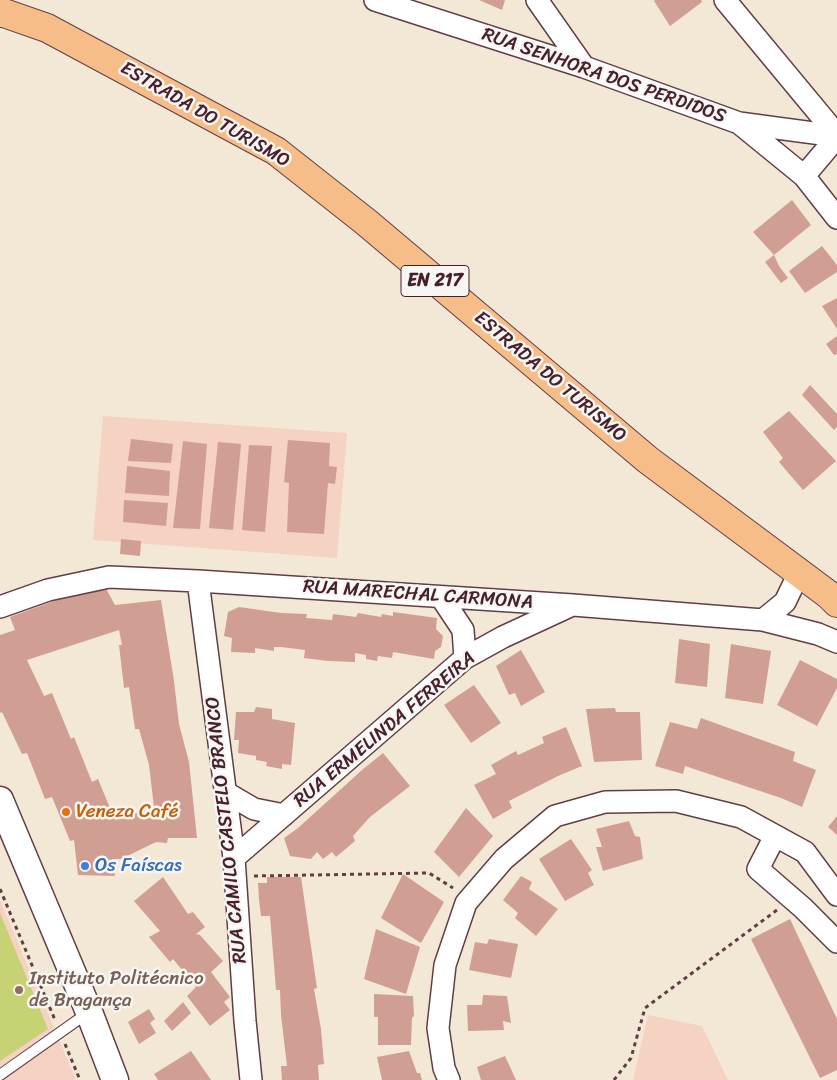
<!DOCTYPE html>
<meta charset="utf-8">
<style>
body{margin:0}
canvas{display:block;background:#f3e8d5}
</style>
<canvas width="837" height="1080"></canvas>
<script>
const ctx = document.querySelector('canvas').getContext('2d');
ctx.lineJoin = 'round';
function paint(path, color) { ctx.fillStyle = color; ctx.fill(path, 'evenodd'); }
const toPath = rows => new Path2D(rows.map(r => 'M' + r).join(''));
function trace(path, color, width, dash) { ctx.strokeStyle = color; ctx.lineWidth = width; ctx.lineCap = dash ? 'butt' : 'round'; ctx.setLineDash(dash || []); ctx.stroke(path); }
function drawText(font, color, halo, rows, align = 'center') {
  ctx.font = font + ' Sriracha,sans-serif'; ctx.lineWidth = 5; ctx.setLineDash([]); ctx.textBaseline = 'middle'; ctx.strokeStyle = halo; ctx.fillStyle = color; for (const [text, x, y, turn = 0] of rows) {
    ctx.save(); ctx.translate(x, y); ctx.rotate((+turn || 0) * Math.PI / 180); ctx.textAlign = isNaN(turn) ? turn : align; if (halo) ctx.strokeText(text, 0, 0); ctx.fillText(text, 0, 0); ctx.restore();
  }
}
paint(toPath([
 [103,416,347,433,337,558,93,540],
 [0,900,76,1080,0,1080],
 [648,1015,702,1026,728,1080,633,1080]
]), '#f6d2c3');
paint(toPath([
 [0,913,48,1029,0,1061]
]), '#c6d274');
paint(toPath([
 [479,0,505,0,502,10],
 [655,0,701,0,702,2,670,26,654,1],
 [792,200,811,225,774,255,753,232],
 [822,246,837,265,837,272,805,293,789,271],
 [774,255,779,266,788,278,781,283,765,262],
 [837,298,837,329,822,306],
 [837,336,837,354,834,355,826,344],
 [810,385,837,414,837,427,834,430,802,395],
 [789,411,836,461,803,490,779,462,783,458,763,432],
 [131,439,173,444,171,463,128,461],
 [288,440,330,443,329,466,337,467,335,484,328,483,324,534,287,532,289,483,284,482],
 [183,441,207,444,200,529,173,528],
 [218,442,241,444,233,530,209,528],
 [249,445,272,446,265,532,242,530],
 [127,466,170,471,169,496,125,493],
 [124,500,168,503,166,526,123,522],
 [121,539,141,541,140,556,120,554],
 [103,583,115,605,161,600,174,681,179,724,189,762,197,838,168,838,167,843,156,842,121,859,112,859,115,876,78,875,74,840,70,841,52,797,45,799,27,753,22,754,2,712,0,713,0,635,15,630,10,617],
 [119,630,122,645,119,645,124,688,129,687,135,729,139,729,149,765,154,807,115,820,98,779,92,782,74,737,71,739,52,693,44,696,27,660],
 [239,607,281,613,307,614,306,618,332,620,333,614,356,617,358,613,381,617,382,614,393,616,393,612,437,618,436,629,443,636,441,647,435,651,434,659,393,652,392,658,378,656,377,661,366,659,366,655,355,653,355,662,328,661,304,658,305,650,281,647,274,647,274,651,255,648,255,653,231,652,232,638,224,636,228,612],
 [679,639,710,644,707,687,675,683],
 [731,644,771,651,763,704,725,698],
 [521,650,545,692,521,706,515,693,509,695,496,666],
 [800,660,837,679,837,688,817,726,777,705],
 [474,685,501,723,471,743,444,705],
 [256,707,272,709,272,719,295,723,291,765,282,764,282,769,266,766,267,762,256,760,256,756,238,753,239,740,234,740,236,712,254,712],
 [615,708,616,712,640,712,642,760,594,762,586,709],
 [701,718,795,752,793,761,816,770,802,807,781,798,685,766,683,774,655,766,670,722,697,729],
 [566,727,582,766,558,776,509,801,512,808,493,819,474,785,496,774,491,765,516,751,518,755,544,743,542,737],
 [383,753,410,786,370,817,353,836,355,841,336,857,332,852,323,859,317,852,311,859,290,856,284,838,298,828,362,770],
 [466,808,493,836,459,877,434,852],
 [837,816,837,835,828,827],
 [629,821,635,836,640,837,643,859,603,871,596,847,602,847,596,829],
 [571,839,592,870,588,873,594,885,565,901,539,859],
 [403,874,444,902,421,943,381,918],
 [521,876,532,882,529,889,558,909,536,936,515,918,518,913,503,900],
 [163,877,188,914,193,912,205,927,196,934,200,935,223,961,211,972,230,997,224,1002,230,1010,210,1026,187,996,196,987,173,959,170,962,149,937,160,931,134,901],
 [267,877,301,877,317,988,314,989,321,1029,324,1064,318,1065,319,1080,282,1080,281,1066,287,1066,281,1015,280,990,276,990,270,916,261,916,259,900,258,883,267,883],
 [790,919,837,1019,837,1070,820,1078,751,939],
 [376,929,420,947,406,994,364,979],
 [489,939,518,944,511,978,469,970,475,942,487,944],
 [374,994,413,996,414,1016,412,1018,411,1045,378,1045,378,1017,374,1017],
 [483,995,507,996,511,1023,503,1021,504,1030,468,1031,467,1005,482,1005],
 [183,1002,191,1013,172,1031,164,1021],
 [149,1009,155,1019,150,1023,156,1033,139,1044,128,1022],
 [191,1051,211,1080,158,1080,154,1074],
 [409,1051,417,1073,420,1073,422,1080,382,1080,377,1057],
 [505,1056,516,1080,481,1080,477,1067]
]), '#d19e94');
const service = toPath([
 [0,1075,89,1012]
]);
const minor = toPath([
 [375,0,584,67,739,123,837,136],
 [537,0,584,67],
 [725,0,837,135],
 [739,123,804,176],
 [837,137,804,176,837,218],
 [198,581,234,858,245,1021,251,1080],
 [441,597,463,630,465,658],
 [0,607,48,590,109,577,198,581,573,605,763,620,818,634,837,642],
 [763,620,785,602,799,573],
 [225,792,254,809,284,815],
 [775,836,758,869,803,908,837,942],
 [234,858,465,658,503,637,570,606],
 [449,1080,444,1068,438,1028,445,965,466,903,504,859,555,816,605,802,676,801,741,817,805,852,837,895]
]);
const tertiary = toPath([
 [0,800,89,1012,115,1080]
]);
const primary = toPath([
 [0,13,4,13,47,28,276,151,366,222,648,460,829,595,837,603]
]);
trace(service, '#633d44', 12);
trace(minor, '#633d44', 24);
trace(tertiary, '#633d44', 29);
trace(primary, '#633d44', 30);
trace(toPath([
 [254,876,429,873,453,888],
 [0,889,55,1020],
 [65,1044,80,1080],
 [614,1080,631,1058,645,1008,777,910]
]), '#633d44', 3, [4, 4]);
trace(service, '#fff', 10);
trace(minor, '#fff', 21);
trace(tertiary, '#fff', 26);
trace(primary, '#f7bd88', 28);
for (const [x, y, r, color] of [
 [66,812,5,"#e8710a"],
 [85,866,5,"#3f7fe0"],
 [19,990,5,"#8d6e63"]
]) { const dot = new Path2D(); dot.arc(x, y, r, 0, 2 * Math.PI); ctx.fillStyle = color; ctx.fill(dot); trace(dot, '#f6f6f2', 2); }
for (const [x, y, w] of [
 [435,281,68]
]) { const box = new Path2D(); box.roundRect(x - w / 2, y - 15.5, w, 31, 4); ctx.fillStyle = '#f6f6f2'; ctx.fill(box); trace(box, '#4a1f2b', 1); }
drawText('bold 18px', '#4a1f2b', null, [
 ["EN 217",435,281]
]);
drawText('19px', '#4a1f2b', '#f6f6f2', [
 ["RUA SENHORA DOS PERDIDOS",604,76,19],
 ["ESTRADA DO TURISMO",205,115,30],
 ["ESTRADA DO TURISMO",550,377,40],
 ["RUA MARECHAL CARMONA",418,595,4],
 ["RUA ERMELINDA FERREIRA",385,730,-40],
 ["RUA CAMILO CASTELO BRANCO",227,830,-96]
]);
drawText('19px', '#c56008', '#f6f6f2', [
 ["Veneza Café",76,812]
], 'left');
drawText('19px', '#366cbe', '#f6f6f2', [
 ["Os Faíscas",95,866]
], 'left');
drawText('19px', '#785e54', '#f6f6f2', [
 ["Instituto Politécnico",29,979],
 ["de Bragança",29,1001]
], 'left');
</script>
